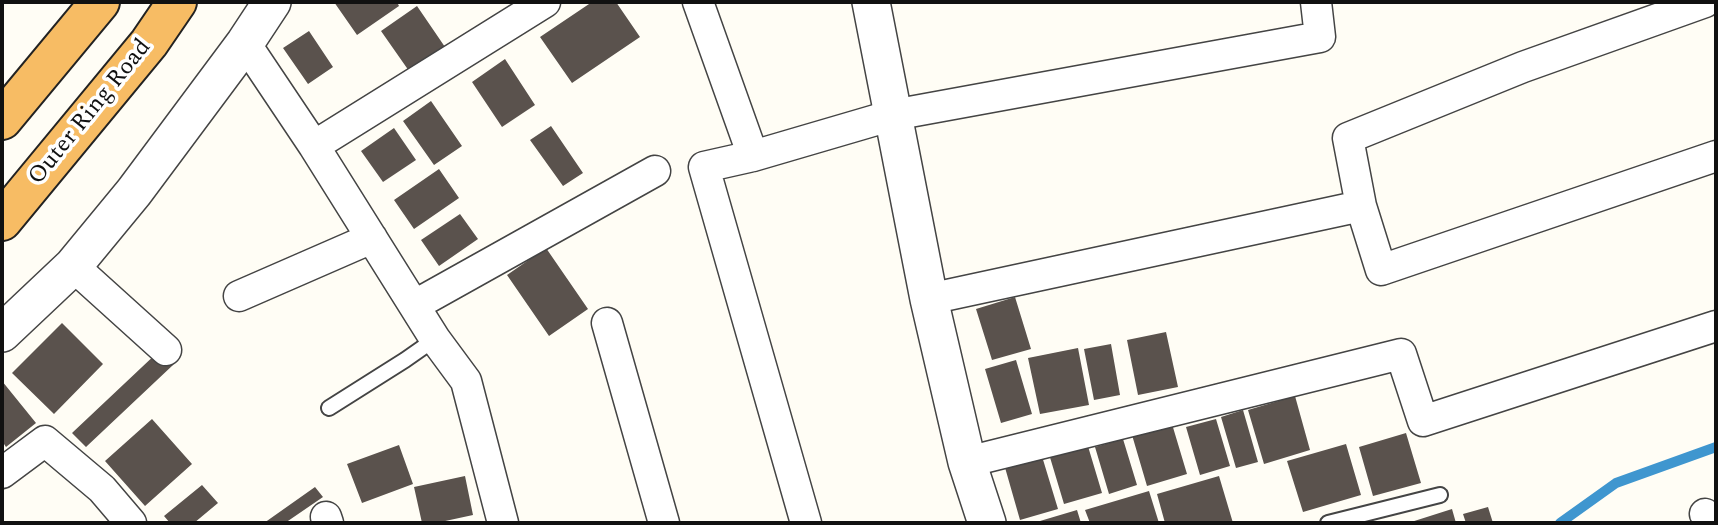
<!DOCTYPE html>
<style>
body{margin:0}
#map{position:relative;width:1718px;height:525px;overflow:hidden;background:#fffdf5;font-family:Spectral,serif}
canvas{display:block}
.frame{position:absolute;inset:0;border:4px solid #111;pointer-events:none}
</style>
<div id="map">
<canvas width="1718" height="525"></canvas>
<div class="frame"></div>
</div>
<script>
const ctx = document.querySelector('canvas').getContext('2d');
ctx.lineJoin = 'round';
const toPath = rows => new Path2D(rows.map(r => 'M' + r).join(''));
function trace(path, color, width, dash) { ctx.strokeStyle = color; ctx.lineWidth = width; ctx.lineCap = dash ? 'butt' : 'round'; ctx.setLineDash(dash || []); ctx.stroke(path); }
function paint(path, color) { ctx.fillStyle = color; ctx.fill(path, 'evenodd'); }
function drawText(font, color, halo, rows, align = 'center') {
  ctx.font = font + ' Spectral,serif'; ctx.lineWidth = 7; ctx.setLineDash([]); ctx.textBaseline = 'middle'; ctx.strokeStyle = halo; ctx.fillStyle = color; for (const [text, x, y, turn = 0] of rows) {
    ctx.save(); ctx.translate(x, y); ctx.rotate((+turn || 0) * Math.PI / 180); ctx.textAlign = isNaN(turn) ? turn : align; if (halo) ctx.strokeText(text, 0, 0); ctx.fillText(text, 0, 0); ctx.restore();
  }
}
trace(toPath([
 [1560,523,1616,483,1716,447]
]), '#3f96cf', 10);
paint(toPath([
 [334,2,397,2,399,6,357,35],
 [592,2,616,2,640,37,572,83,540,37],
 [417,6,445,47,409,71,381,31],
 [309,31,333,67,308,84,283,48],
 [505,59,535,105,502,127,472,82],
 [431,101,462,146,434,165,403,121],
 [551,126,583,173,563,186,530,140],
 [394,128,416,160,383,182,361,151],
 [439,169,459,198,414,229,394,200],
 [460,214,478,239,439,266,421,240],
 [546,248,588,309,549,336,507,275],
 [1015,297,1031,349,992,360,976,309],
 [62,323,103,364,54,414,12,373],
 [1166,332,1178,387,1138,395,1127,340],
 [1111,344,1120,395,1094,400,1084,349],
 [1078,348,1089,405,1040,414,1028,358],
 [159,351,173,365,86,447,72,433],
 [1016,360,1032,414,1001,423,985,369],
 [2,381,36,423,6,447,2,441],
 [1295,396,1310,450,1264,464,1248,410],
 [1243,410,1258,462,1236,468,1221,417],
 [152,419,192,464,145,506,105,461],
 [1216,419,1230,466,1200,475,1186,427],
 [1172,424,1187,474,1147,486,1132,435],
 [1406,433,1421,483,1373,496,1359,447],
 [1123,439,1137,485,1109,494,1095,447],
 [1087,443,1102,493,1064,504,1049,454],
 [1346,444,1361,495,1303,512,1287,461],
 [399,445,413,484,362,503,347,464],
 [1041,453,1058,509,1020,520,1004,464],
 [465,476,473,515,436,523,422,523,414,487],
 [1219,476,1233,523,1165,523,1157,494],
 [202,485,218,503,194,523,170,523,164,516],
 [315,487,323,497,285,523,264,523],
 [1149,491,1159,523,1090,523,1085,510],
 [1488,507,1493,523,1466,523,1463,514],
 [1452,509,1456,523,1408,523],
 [1077,510,1081,523,1041,523,1040,521]
]), '#5a524d');
const service = toPath([
 [329,408,405,360,435,339],
 [1328,523,1440,495]
]);
const minor = toPath([
 [698,2,753,156],
 [245,43,314,146,435,339,466,381,503,523],
 [314,146,545,2],
 [1361,206,1348,138,1523,67,1705,2],
 [73,266,166,350],
 [239,296,372,238],
 [929,299,1361,206,1381,270,1716,156],
 [415,305,655,171],
 [607,323,664,523],
 [967,462,1401,354,1423,421,1716,326],
 [2,473,45,441,102,489,131,523],
 [1705,514,1712,523],
 [326,517,328,523],
 [806,523,704,167,753,156,893,115,1320,37,1316,2]
]);
const tertiary = toPath([
 [871,2,929,299,967,462,987,523],
 [2,333,73,266,134,192,245,43,272,2]
]);
const trunk = toPath([
 [2,120,100,2],
 [2,221,149,43,177,2]
]);
trace(service, '#444', 18);
trace(minor, '#444', 33);
trace(tertiary, '#444', 40);
trace(trunk, '#222', 42);
trace(service, '#fff', 14);
trace(minor, '#fff', 30);
trace(tertiary, '#fff', 37);
trace(trunk, '#f7bc64', 38);
drawText('24px', '#111', '#fff', [
 ["Outer Ring Road",91,113,-51]
]);
</script>
